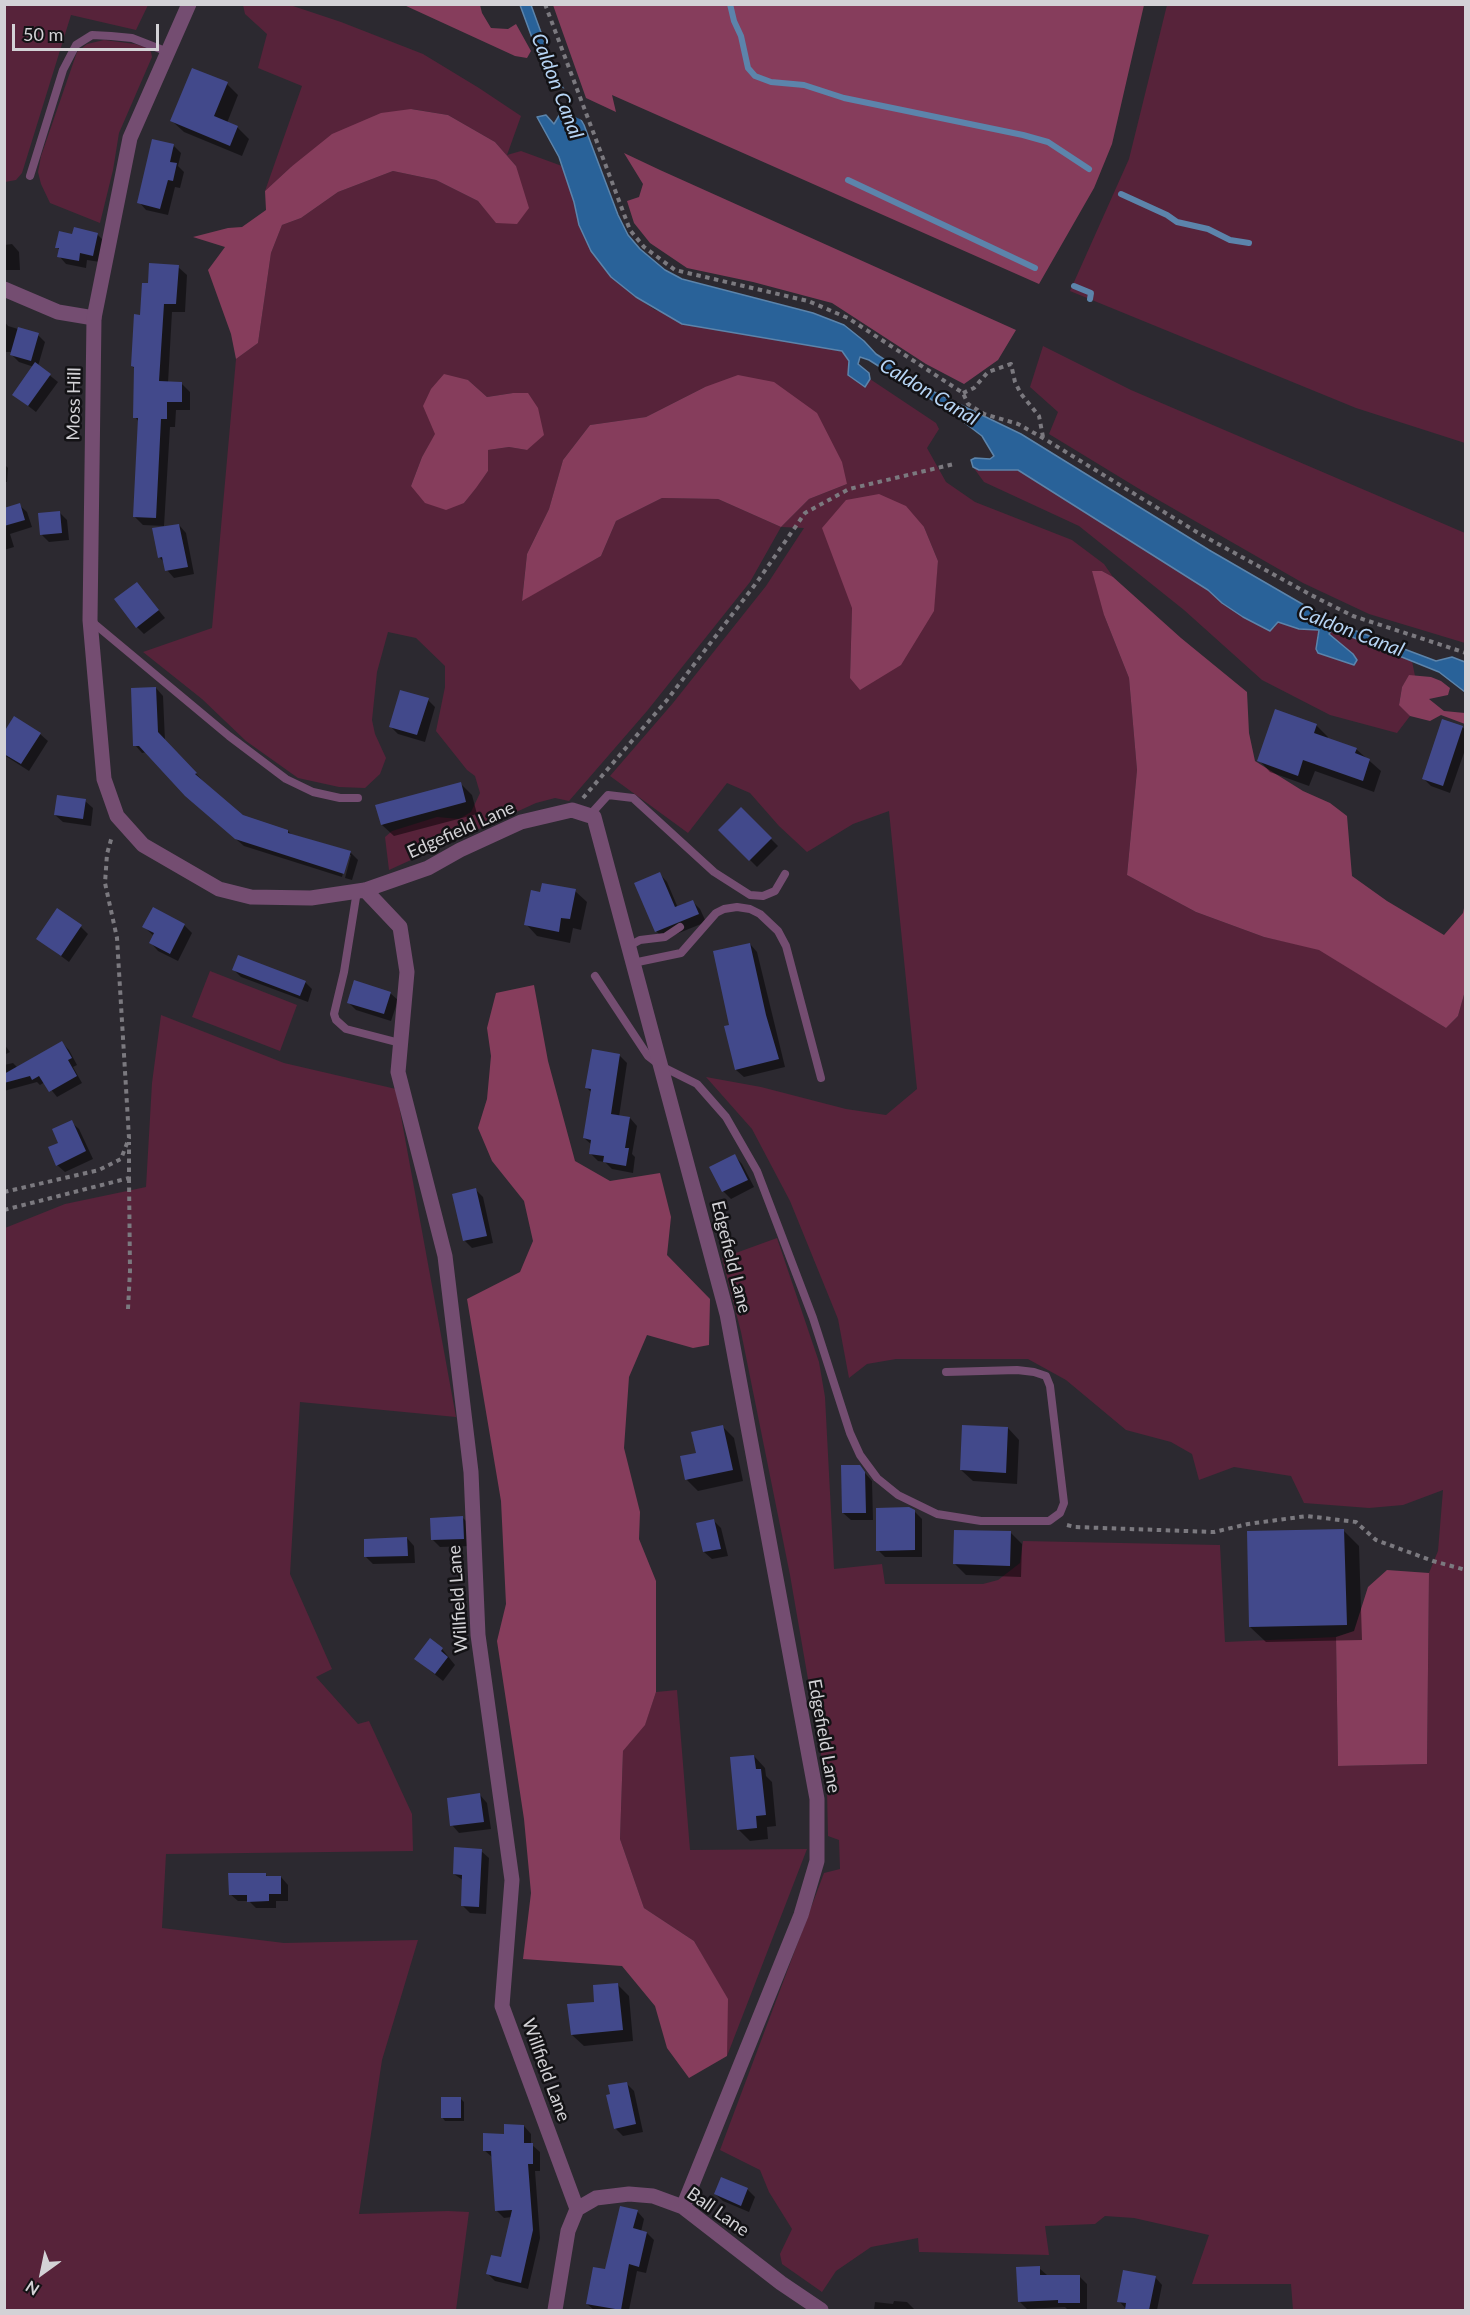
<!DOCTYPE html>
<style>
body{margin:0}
#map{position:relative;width:1470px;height:2315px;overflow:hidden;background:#2c2930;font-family:Lato,sans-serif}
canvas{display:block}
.frame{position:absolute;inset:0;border:6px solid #d3d2d6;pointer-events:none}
.north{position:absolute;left:12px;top:2243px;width:60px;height:60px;-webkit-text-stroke:4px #131215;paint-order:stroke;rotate:213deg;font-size:16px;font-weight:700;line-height:24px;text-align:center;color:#d3d2d6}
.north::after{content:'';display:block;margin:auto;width:21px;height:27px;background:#d3d2d6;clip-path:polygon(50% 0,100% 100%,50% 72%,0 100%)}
.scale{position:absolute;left:12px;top:24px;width:147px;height:27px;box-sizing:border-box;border:3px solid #d3d2d6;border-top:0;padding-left:8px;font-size:18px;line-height:21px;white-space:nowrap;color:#d3d2d6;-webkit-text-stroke:4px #131215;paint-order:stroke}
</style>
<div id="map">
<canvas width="1470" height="2315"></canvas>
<div class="frame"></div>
<div class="north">N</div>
<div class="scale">50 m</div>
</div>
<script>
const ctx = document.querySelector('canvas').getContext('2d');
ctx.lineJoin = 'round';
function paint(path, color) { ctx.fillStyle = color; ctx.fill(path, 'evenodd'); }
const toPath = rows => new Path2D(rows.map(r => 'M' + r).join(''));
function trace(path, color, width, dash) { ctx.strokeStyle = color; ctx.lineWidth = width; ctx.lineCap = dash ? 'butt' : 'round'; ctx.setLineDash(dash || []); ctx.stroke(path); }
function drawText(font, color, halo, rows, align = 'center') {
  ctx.font = font + ' Lato,sans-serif'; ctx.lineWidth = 5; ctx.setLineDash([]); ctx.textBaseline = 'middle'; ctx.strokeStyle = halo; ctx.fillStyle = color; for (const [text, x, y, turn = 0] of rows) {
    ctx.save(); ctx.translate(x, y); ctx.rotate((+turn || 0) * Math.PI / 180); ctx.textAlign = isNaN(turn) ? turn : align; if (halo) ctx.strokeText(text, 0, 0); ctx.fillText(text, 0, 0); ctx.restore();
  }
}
paint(toPath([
 [5,4,148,5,136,30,71,15,22,173,16,180,5,182],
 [243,5,290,5,341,22,423,54,479,88,521,116,507,155,521,151,562,166,574,202,579,225,612,277,636,297,655,310,842,351,865,387,870,379,936,423,939,429,927,448,946,482,975,502,1072,540,1104,564,1113,577,1102,571,1104,615,1129,678,1137,770,1127,875,1196,912,1264,937,1319,949,1446,1028,1458,1016,1465,991,1465,2310,1293,2310,1291,2284,1192,2284,1209,2235,1134,2218,1105,2216,1095,2224,1045,2226,1049,2255,919,2252,918,2238,871,2247,836,2271,822,2292,782,2264,780,2254,792,2229,769,2192,760,2170,720,2150,824,1873,840,1869,839,1840,828,1836,827,1789,790,1575,741,1332,722,1258,777,1238,819,1362,825,1397,834,1569,882,1564,885,1584,983,1584,998,1580,1020,1563,1023,1541,1220,1545,1225,1642,1336,1637,1338,1766,1427,1764,1429,1573,1438,1551,1443,1490,1403,1505,1369,1508,1304,1503,1291,1476,1234,1467,1199,1480,1192,1454,1171,1442,1126,1430,1066,1380,1028,1359,896,1359,867,1364,849,1378,838,1319,790,1201,752,1129,706,1077,761,1087,846,1109,886,1115,917,1089,889,811,853,824,807,852,779,826,750,793,727,783,688,833,610,776,673,703,766,586,804,528,781,527,750,582,647,711,569,801,555,798,536,803,389,870,385,837,392,831,437,817,459,819,471,812,480,793,475,776,467,770,436,731,445,687,445,666,416,638,388,632,377,672,372,720,375,734,386,758,380,774,365,788,339,787,298,778,246,741,202,699,143,652,212,628,236,359,258,343,271,253,282,225,301,218,338,192,393,171,436,180,478,201,497,223,516,166,495,142,448,115,412,109,291,167,265,191,302,86,258,68,267,34,245,14],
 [468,380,487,397,513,393,527,450,509,447,488,450,488,471,464,503,411,486,422,457],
 [705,387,847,484,809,499,781,527,718,499,662,498,616,521,601,556,522,600,527,554,549,509,563,460,590,425,646,417],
 [924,527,938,561,933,612,850,677,852,608],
 [1167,5,1465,5,1465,443,1356,408,1070,291,1129,159],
 [104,40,135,44,147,48,151,52,152,57,119,133,113,170,100,223,50,203,41,184,38,172,41,156,77,52,87,44],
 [1043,346,1131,390,1465,533,1465,643,1369,614,1303,583,1141,490,1049,434,1058,412,1030,387],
 [973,467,979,470,1018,470,1208,590,1222,603,1274,628,1278,622,1299,629,1320,630,1317,637,1333,639,1329,635,1331,631,1347,635,1412,661,1415,676,1409,676,1402,687,1399,704,1410,716,1397,733,1330,715,1262,680,1184,610,1079,526,984,482],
 [210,971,297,1005,280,1051,192,1017],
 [161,1015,284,1063,396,1089,456,1417,300,1402,290,1574,332,1669,316,1677,358,1724,369,1721,412,1814,413,1851,166,1854,162,1928,284,1943,418,1940,382,2060,359,2214,448,2211,469,2212,456,2310,5,2310,5,1228,65,1204,146,1187,152,1083],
 [677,1690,690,1850,807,1849,727,2056,727,1999,694,1941,644,1908,620,1839,623,1751,645,1724,656,1692]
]), '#57233a');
paint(toPath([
 [404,5,480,5,482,13,491,28,508,29,516,24,531,51,527,58,515,56],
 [553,5,553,4,1144,5,1112,144,1094,188,1039,284,612,95,616,112,586,98],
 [411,109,448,115,495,142,516,166,529,208,517,224,496,223,478,201,436,180,393,171,338,192,301,218,282,225,271,253,258,343,236,359,231,334,208,270,225,247,193,237,228,228,242,227,266,210,265,191,291,167,332,134,381,113],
 [624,153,660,170,1016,330,998,360,964,384,926,364,832,303,753,282,687,268,650,243,634,223,627,201,639,197,643,184],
 [444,374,468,380,487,397,513,393,528,393,538,408,544,435,527,450,509,447,488,450,488,471,476,488,464,503,446,510,425,503,411,486,422,457,435,434,423,406,431,389],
 [738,375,774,382,817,413,842,462,847,484,809,499,781,527,718,499,662,498,616,521,601,556,522,601,527,554,549,509,563,460,590,425,646,417,705,387],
 [879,494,906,506,924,527,938,561,934,611,901,665,860,690,850,678,852,608,822,528,846,500],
 [1092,571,1102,571,1113,577,1181,638,1247,692,1249,733,1255,761,1303,791,1330,803,1347,816,1352,876,1387,901,1444,935,1463,913,1465,903,1465,991,1458,1016,1446,1028,1319,950,1264,937,1196,912,1127,875,1137,770,1129,678,1104,615],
 [1409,675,1431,677,1441,681,1450,688,1448,695,1429,699,1444,711,1465,713,1465,724,1441,715,1430,721,1410,716,1399,705,1402,687],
 [534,985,548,1061,575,1161,610,1181,660,1173,671,1217,667,1255,710,1299,709,1345,693,1348,647,1335,629,1377,624,1448,640,1512,639,1539,656,1581,656,1692,645,1725,623,1751,620,1839,644,1908,694,1941,728,1999,727,2056,689,2078,667,2048,655,2006,622,1966,523,1959,531,1893,524,1819,497,1641,506,1604,501,1501,467,1299,520,1272,533,1241,524,1201,492,1161,478,1128,487,1099,491,1056,487,1028,496,993],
 [1387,1570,1429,1573,1427,1764,1338,1766,1336,1637,1354,1631,1368,1587]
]), '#863d5c');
const water = toPath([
 [520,5,531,5,558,79,584,125,618,215,628,235,640,249,665,270,682,279,813,313,844,325,864,341,876,354,934,392,1021,434,1209,550,1335,623,1436,661,1452,657,1465,662,1465,692,1439,672,1347,635,1331,631,1329,634,1353,654,1357,660,1354,665,1318,653,1316,649,1319,630,1299,629,1278,622,1270,631,1243,617,1222,603,1208,590,1018,470,979,470,973,467,971,460,975,458,990,459,994,456,982,436,948,410,869,360,860,357,858,364,869,373,870,379,865,387,848,375,849,361,842,351,682,324,636,297,611,277,591,251,579,225,574,202,559,157,537,117,546,115,554,124,560,114,520,5]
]);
paint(water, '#296299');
trace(water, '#5c84ab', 1.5);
paint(toPath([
 [544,79,569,91,586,122,554,107]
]), '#2c2930');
paint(toPath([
 [227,84,238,95,227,123,237,127,249,139,242,156,184,132,172,121],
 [174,146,181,153,178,166,184,172,180,188,175,187,168,215,146,210,139,202],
 [97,234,104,241,100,262,87,260,86,268,66,264,59,256,60,251,57,247],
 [12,244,19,252,20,270,4,270,4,245],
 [178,267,187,275,185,312,172,312,168,383,181,383,190,392,190,410,176,410,175,427,170,427,164,526,143,525,134,516,139,422,135,417,136,370,132,366,150,285],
 [4,321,8,326,38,335,45,342,38,366,58,382,36,412,14,395,34,367,19,362,12,355,12,352,4,352],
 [4,464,8,468,7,482,4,482],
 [19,505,27,512,32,527,10,534,14,547,4,550,4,509],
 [60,513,67,520,69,540,49,542,42,535],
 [179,525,186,533,194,574,174,578,167,570,165,563,159,557],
 [137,584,165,618,144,634,137,627],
 [156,688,163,696,165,741,203,781,243,817,288,831,292,835,350,852,358,860,352,880,345,878,351,855,348,855,342,877,244,846,194,803,147,752,142,753,135,745],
 [428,700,435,707,425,742,398,734,391,727],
 [1316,725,1328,737,1327,739,1356,749,1381,771,1374,792,1315,771,1309,786,1270,772,1259,760],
 [1462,727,1466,730,1466,747,1450,793,1431,786,1424,779],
 [4,734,40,734,48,741,29,771,4,755],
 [460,783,472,795,477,814,394,836,382,825],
 [85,801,93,808,91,826,63,822,55,815],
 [741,809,778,846,757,867,720,830],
 [660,874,667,882,678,908,693,902,700,909,706,922,664,939,656,931],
 [575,891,587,902,581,930,573,928,570,943,537,936,526,924,541,894],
 [153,909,184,925,192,933,178,961,158,951,151,943,154,936,144,927],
 [81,927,88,934,69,962,38,939],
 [750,944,757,952,785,1067,744,1077,736,1070,725,1027,731,1026],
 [234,970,305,982,312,989,308,1002,241,977],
 [390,993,398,1000,391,1021,356,1010,348,1002],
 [62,1043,69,1050,77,1065,73,1067,82,1083,57,1097,45,1082,40,1085,37,1082,4,1091,4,1065,13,1063,18,1068],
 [4,1044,10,1052,4,1055],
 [619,1055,627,1063,619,1117,630,1118,637,1126,632,1154,635,1157,633,1173,612,1169,605,1162,598,1161,590,1153,592,1145,584,1138,592,1093,587,1088],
 [71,1122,79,1129,93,1159,65,1172,57,1165],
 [735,1156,742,1164,754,1187,731,1199,723,1191,711,1168],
 [476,1190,483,1197,493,1243,472,1248,464,1240],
 [722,1426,734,1438,743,1481,698,1491,687,1480,698,1454],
 [1008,1428,1019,1440,1017,1484,973,1481,961,1470],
 [859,1466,872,1481,873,1520,851,1520,843,1513],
 [914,1511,922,1519,922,1557,885,1557,878,1550],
 [463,1518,470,1525,471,1546,440,1547,432,1539],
 [714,1521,721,1528,728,1556,712,1559,704,1552],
 [1344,1531,1359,1546,1362,1640,1266,1642,1250,1627],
 [1010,1532,1022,1544,1021,1577,966,1575,955,1564],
 [407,1538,414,1546,415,1563,373,1564,366,1557],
 [442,1649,455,1665,443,1681,416,1659],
 [754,1756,765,1768,766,1776,772,1782,776,1826,767,1827,768,1839,750,1841,738,1829],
 [480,1795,487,1803,491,1829,459,1833,452,1825],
 [481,1851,489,1858,486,1914,470,1913,462,1905,464,1881,454,1874],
 [265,1874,269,1878,281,1877,288,1885,288,1901,276,1901,276,1908,256,1908,249,1901,238,1901,230,1894],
 [617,1984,629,1996,633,2041,584,2046,572,2035,596,2003],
 [626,2083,634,2091,643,2132,623,2136,615,2128],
 [461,2099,464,2102,464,2121,445,2121,442,2117],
 [524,2126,531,2134,531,2144,540,2152,540,2171,535,2171,540,2238,528,2289,495,2281,488,2274,502,2259,512,2217,504,2218,496,2210,492,2157,484,2150],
 [722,2179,747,2189,755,2197,749,2212,723,2201,715,2194],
 [637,2211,644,2219,641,2232,647,2233,654,2240,646,2273,637,2271,629,2310,594,2310,587,2304],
 [1039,2268,1047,2275,1080,2277,1087,2284,1087,2310,1067,2309,1065,2307,1027,2309,1020,2302],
 [1155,2277,1162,2285,1157,2310,1127,2310,1119,2301],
 [894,2301,907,2302,915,2310,874,2310,875,2302,893,2304]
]), '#0007');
trace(toPath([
 [730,4,734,21,741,36,748,68,755,76,771,82,804,85,844,98,1023,135,1048,142,1089,169],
 [848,180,1035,268],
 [1121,194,1167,215,1177,222,1208,229,1230,240,1249,243],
 [1074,286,1091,293,1090,299]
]), '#5c84ab', 6);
paint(toPath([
 [192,68,228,82,214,116,238,126,230,146,170,121],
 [152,139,174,144,170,162,177,163,173,181,168,180,160,209,137,203],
 [74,227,98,233,93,256,80,253,79,261,57,257,59,248,55,248,59,231,72,234],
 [149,263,179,265,176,304,164,304,159,381,182,382,182,402,167,402,167,419,161,419,156,518,133,517,138,418,133,418,134,367,131,366,134,314,140,315,142,283,148,283],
 [18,327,39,333,31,361,10,355],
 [35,362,51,374,28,406,12,395],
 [20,503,25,520,4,526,4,508],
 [60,511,62,533,40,535,38,513],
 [179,524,188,567,165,571,162,557,158,558,152,528],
 [137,582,159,610,136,628,114,599],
 [156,687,158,732,197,773,195,774,243,815,288,830,288,833,351,851,344,874,235,839,185,796,139,746,133,746,131,688],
 [400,690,429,698,417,735,389,727],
 [1275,709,1317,724,1314,733,1357,748,1355,753,1370,759,1363,781,1303,760,1298,776,1257,761],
 [14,716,41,733,21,764,4,754,4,732],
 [1442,719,1463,726,1443,786,1422,779],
 [461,782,466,802,381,825,375,805],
 [57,795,86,799,83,819,54,815],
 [741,807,772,838,749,861,718,830],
 [660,872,675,907,693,900,699,914,655,932,634,883],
 [542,883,576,889,570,919,561,918,559,932,524,925,531,890,540,892],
 [153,907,185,924,170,954,149,943,154,933,142,927],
 [57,908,82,925,61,956,36,939],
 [750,943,766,1015,779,1059,735,1070,724,1026,729,1025,713,951],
 [238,955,306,981,300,996,232,970],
 [354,980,391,992,384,1014,347,1003],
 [62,1041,72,1058,68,1060,77,1076,49,1092,39,1076,32,1080,30,1076,4,1083,4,1074],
 [592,1049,620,1054,611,1114,630,1117,625,1148,629,1148,626,1166,603,1162,604,1156,589,1154,591,1140,583,1138,591,1089,585,1088],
 [72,1120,86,1151,56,1166,48,1147,58,1143,52,1129],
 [735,1154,748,1180,722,1192,709,1167],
 [476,1188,487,1236,463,1241,452,1194],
 [723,1425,733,1470,685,1480,680,1456,696,1453,691,1432],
 [962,1425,1008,1427,1006,1473,960,1470],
 [841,1465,860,1465,865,1472,866,1513,842,1513],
 [909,1507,915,1510,915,1550,876,1551,876,1508],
 [463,1516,464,1539,431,1540,430,1518],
 [714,1519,721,1549,703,1552,696,1523],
 [1344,1529,1347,1625,1249,1627,1247,1531],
 [954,1530,1011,1531,1010,1566,953,1564],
 [407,1537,408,1556,364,1557,364,1539],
 [430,1638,443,1648,441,1651,448,1657,435,1674,414,1659],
 [754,1755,756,1769,761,1769,766,1815,756,1816,757,1828,737,1830,730,1757],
 [480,1793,484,1822,450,1826,447,1798],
 [454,1847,482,1849,479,1907,461,1906,462,1875,453,1874],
 [228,1873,266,1873,266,1876,281,1876,281,1894,269,1894,269,1901,247,1902,247,1895,229,1895],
 [618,1983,623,2030,571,2035,567,2004,594,2002,593,1985],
 [627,2082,636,2124,614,2129,606,2095,610,2094,608,2085],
 [441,2097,461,2097,461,2118,441,2118],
 [504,2124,524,2125,524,2143,533,2143,533,2164,528,2164,533,2230,521,2283,486,2274,491,2255,501,2257,512,2210,495,2211,491,2151,483,2151,483,2133,504,2134],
 [721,2177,748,2188,741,2206,714,2194],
 [620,2206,638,2210,633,2228,647,2232,639,2267,629,2264,621,2310,586,2304,593,2267,605,2269],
 [1040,2266,1040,2275,1080,2275,1080,2303,1058,2303,1058,2300,1018,2302,1016,2267],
 [1123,2270,1156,2276,1149,2310,1125,2310,1126,2303,1117,2302]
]), '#42498b');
trace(toPath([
 [545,4,630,230,644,247,675,270,808,301,848,318,963,393,968,404,984,414,1018,424,1043,438,1200,534,1311,595,1353,616,1466,653],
 [963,393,974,388,988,372,1011,364,1015,382,1021,394,1039,416,1043,437],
 [583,798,667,700,757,582,805,513,849,489,954,464],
 [4,1192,99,1170,121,1159,129,1138,117,938,105,883,107,854,112,836],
 [4,1210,129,1178,129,1142],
 [128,1309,130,1271,129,1178],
 [1067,1525,1075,1527,1214,1532,1248,1524,1307,1516,1356,1522,1376,1540,1433,1561,1466,1570]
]), '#7b797f', 4, [4.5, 4.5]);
trace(toPath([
 [30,176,63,70,76,45,92,35,111,36,132,38,168,52],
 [91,621,229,736,286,779,313,792,340,798,358,798],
 [589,816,608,795,633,798,714,872,750,895,763,896,775,891,785,874],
 [357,891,344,972,334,1014,336,1020,346,1029,400,1043],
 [629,946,640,940,665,937,680,927],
 [633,963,681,953,716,913,724,909,737,907,750,909,760,914,778,931,786,946,821,1078],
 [595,976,648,1056,661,1066,697,1084,726,1117,757,1171,813,1318,850,1433,860,1455,877,1478,898,1495,937,1514,981,1521,1049,1521,1060,1513,1064,1503,1050,1386,1046,1376,1034,1372,1017,1370,946,1372]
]), '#744d71', 8);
trace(toPath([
 [4,289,58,312,94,318]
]), '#744d71', 15);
trace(toPath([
 [189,4,130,138,94,318,90,620,104,779,117,816,143,845,219,889,251,897,311,898,365,890,428,868,460,850,521,822,572,810,594,817,727,1314,817,1799,817,1861,801,1915,683,2207],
 [365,890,400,927,407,972,398,1072,445,1256,471,1472,478,1635,512,1880,502,2006,577,2209,568,2231,555,2310],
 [577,2209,596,2198,629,2194,653,2196,683,2207,781,2283,821,2310]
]), '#744d71', 15);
drawText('18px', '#d3d2d6', '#131215', [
 ["Moss Hill",74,404,-89],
 ["Edgefield Lane",461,830,-24],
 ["Edgefield Lane",731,1257,76],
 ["Willfield Lane",458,1599,-94],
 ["Edgefield Lane",824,1736,80],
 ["Willfield Lane",546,2070,70],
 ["Ball Lane",718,2212,35]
]);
drawText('italic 20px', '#b6d4f4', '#131215', [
 ["Caldon Canal",557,86,69],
 ["Caldon Canal",929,392,31],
 ["Caldon Canal",1351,631,21]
]);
</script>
